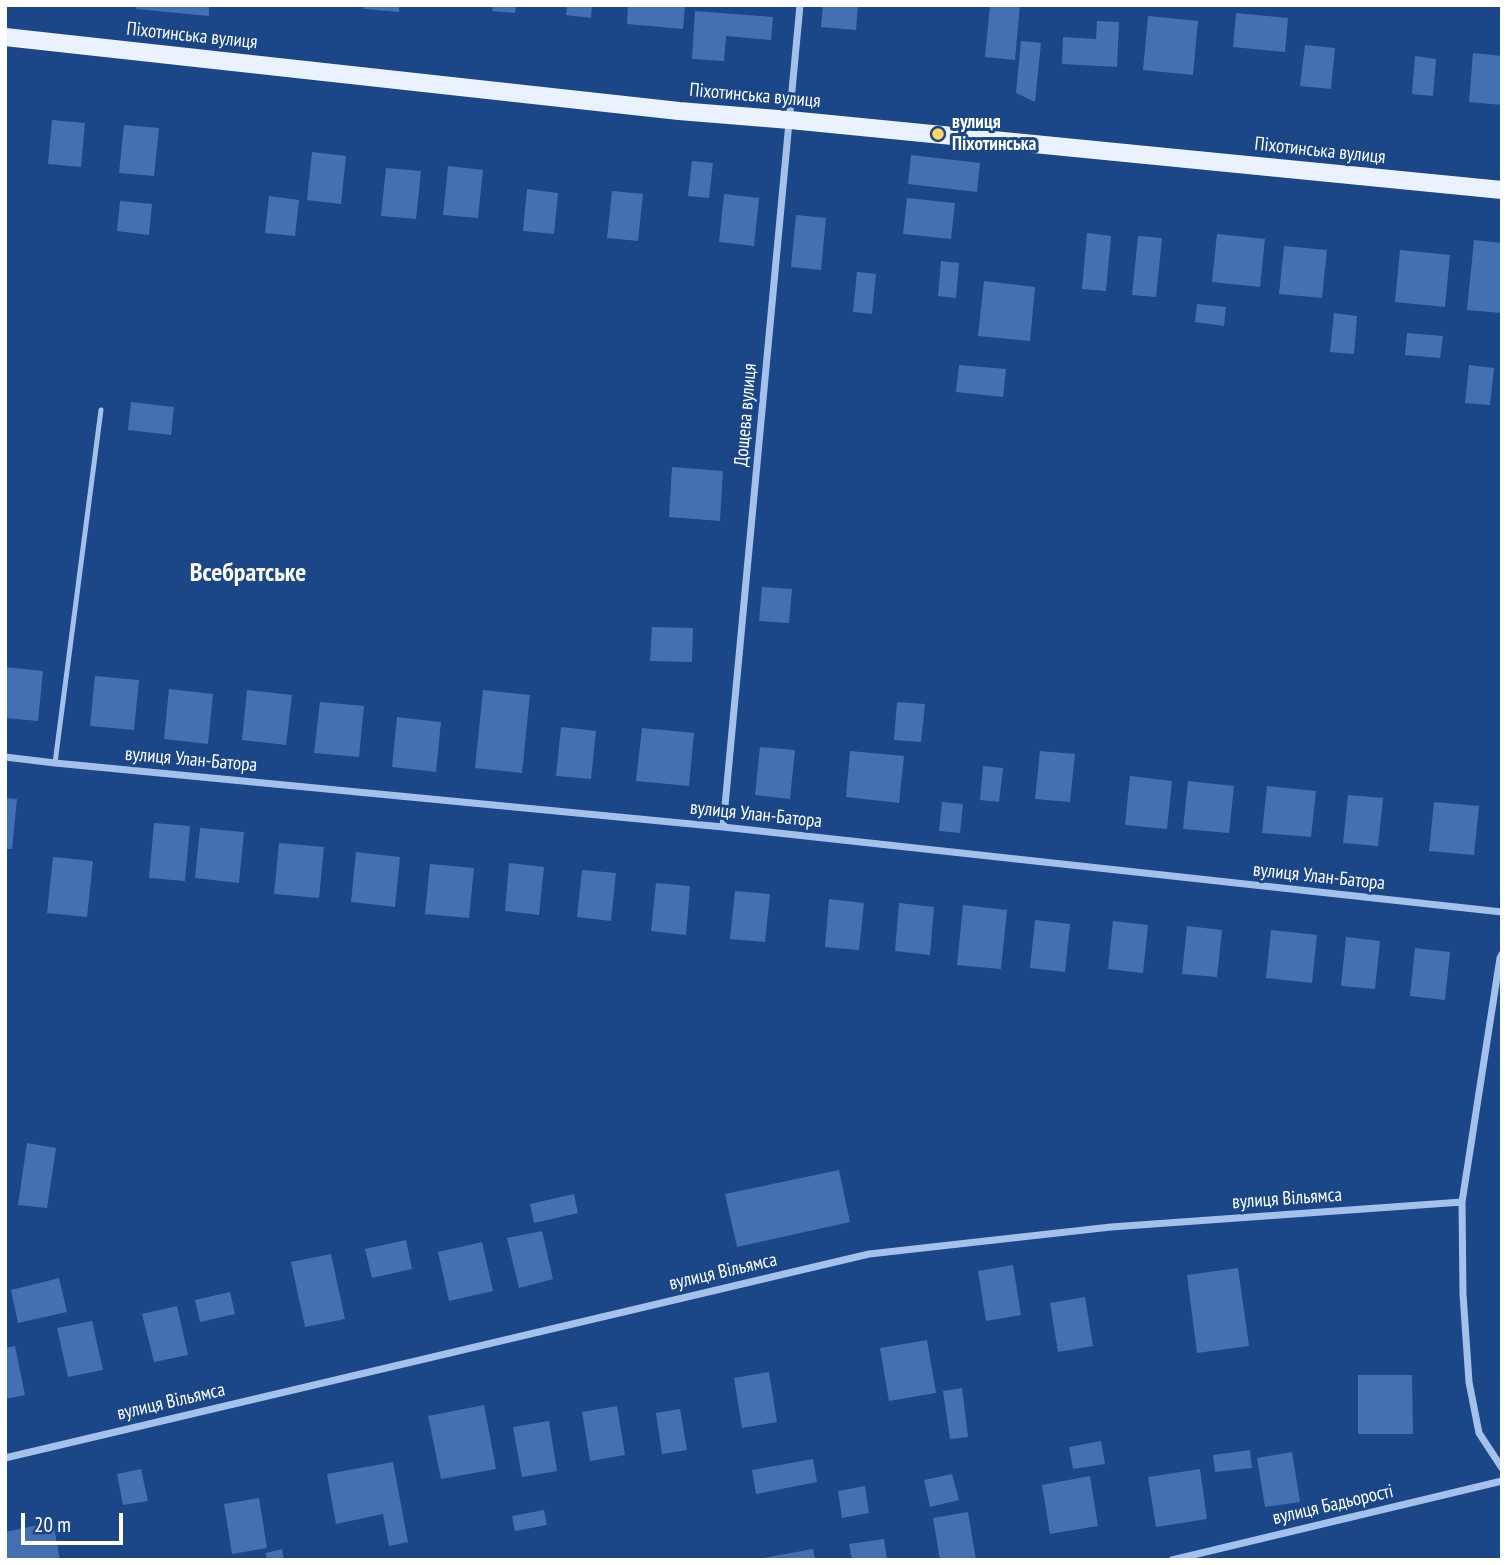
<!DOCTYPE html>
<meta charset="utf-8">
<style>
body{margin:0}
#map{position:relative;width:1507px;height:1565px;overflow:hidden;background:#1b4688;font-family:"PT Sans Narrow",sans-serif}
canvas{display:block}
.frame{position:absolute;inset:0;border:7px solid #fff;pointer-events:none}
.scale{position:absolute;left:21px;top:1513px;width:102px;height:32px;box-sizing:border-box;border:4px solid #fff;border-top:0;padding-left:9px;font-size:21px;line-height:24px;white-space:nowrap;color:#fff;-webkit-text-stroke:5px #1b4688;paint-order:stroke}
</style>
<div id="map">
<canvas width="1507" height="1565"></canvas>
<div class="frame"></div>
<div class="scale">20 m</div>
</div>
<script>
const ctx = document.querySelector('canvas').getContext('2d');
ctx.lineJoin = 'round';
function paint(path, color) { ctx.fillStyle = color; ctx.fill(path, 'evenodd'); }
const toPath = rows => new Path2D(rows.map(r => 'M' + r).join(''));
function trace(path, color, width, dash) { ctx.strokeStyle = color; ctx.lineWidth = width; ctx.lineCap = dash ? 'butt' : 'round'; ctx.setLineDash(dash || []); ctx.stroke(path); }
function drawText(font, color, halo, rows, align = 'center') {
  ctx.font = font + ' "PT Sans Narrow",sans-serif'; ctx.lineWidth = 6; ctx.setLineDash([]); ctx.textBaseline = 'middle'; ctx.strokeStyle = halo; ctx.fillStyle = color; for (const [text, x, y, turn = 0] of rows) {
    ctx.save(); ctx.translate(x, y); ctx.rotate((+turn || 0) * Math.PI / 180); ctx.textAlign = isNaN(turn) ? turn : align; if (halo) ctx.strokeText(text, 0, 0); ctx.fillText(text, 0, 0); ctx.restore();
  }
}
paint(toPath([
 [136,5,209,5,209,16,136,9],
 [364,5,399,5,399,12,364,9],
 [493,5,516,5,515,13,492,11],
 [567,5,592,5,591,18,566,15],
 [628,5,685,5,683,29,627,24],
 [823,5,858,5,856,30,821,27],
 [990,5,1020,5,1015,60,985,57],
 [695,11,773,17,771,40,726,36,724,61,692,59],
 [1236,13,1288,18,1285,52,1233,47],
 [1148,16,1198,21,1193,75,1143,70],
 [1097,21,1119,22,1117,67,1062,64,1063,37,1096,39],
 [1021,41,1041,43,1035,102,1016,93],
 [1305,45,1335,48,1331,89,1300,86],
 [1473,53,1502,56,1502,105,1469,102],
 [1415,56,1436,59,1433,96,1412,94],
 [52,120,85,123,81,167,48,164],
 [124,125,159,128,154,176,119,173],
 [312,152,346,156,341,204,307,200],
 [911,155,980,163,977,192,908,184],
 [692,161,713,163,709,198,688,196],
 [448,166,483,170,478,218,443,215],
 [386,168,421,171,416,219,381,216],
 [527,189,558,193,554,234,523,231],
 [612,191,643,194,638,241,607,238],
 [724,194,759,198,754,246,719,242],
 [269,196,299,200,295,236,265,233],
 [907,198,955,203,951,239,903,234],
 [120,201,152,204,149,235,117,231],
 [796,215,826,218,821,270,791,267],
 [1087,233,1111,236,1106,291,1082,289],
 [1217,234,1265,239,1260,287,1212,282],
 [1138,236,1162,238,1156,297,1132,295],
 [1474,240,1502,243,1502,313,1467,310],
 [1284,246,1327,250,1322,298,1279,294],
 [1400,250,1450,255,1445,307,1395,302],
 [941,261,959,263,956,298,938,296],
 [857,272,876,274,872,314,853,312],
 [984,281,1035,287,1030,341,978,336],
 [1197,304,1226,307,1224,326,1195,322],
 [1334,313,1357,316,1354,354,1330,352],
 [1407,333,1443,336,1440,358,1405,355],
 [959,365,1006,369,1003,397,956,392],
 [1469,365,1494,368,1490,405,1465,403],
 [131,402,174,407,171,435,128,430],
 [672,467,723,471,720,521,669,517],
 [762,587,792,589,789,623,759,621],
 [652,627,693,628,692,662,650,661],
 [5,667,43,671,38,721,5,718],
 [95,676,139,680,134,730,90,726],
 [169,689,213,694,208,744,164,739],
 [247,690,292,695,286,745,242,740],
 [483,690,530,695,522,773,475,768],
 [320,702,364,706,359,757,314,753],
 [897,702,925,704,921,742,894,740],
 [397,717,441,722,436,772,392,767],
 [561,727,596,731,591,779,556,776],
 [642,728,694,733,689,786,636,781],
 [760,747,795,750,790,799,755,795],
 [850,751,904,756,899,803,846,797],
 [1040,751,1075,754,1070,802,1035,799],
 [983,766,1003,768,999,802,980,800],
 [1130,776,1172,781,1167,829,1125,825],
 [1188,781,1234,786,1229,833,1183,829],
 [1267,786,1316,791,1311,837,1262,833],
 [1348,795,1383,798,1378,846,1343,843],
 [5,798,17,799,12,849,5,849],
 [942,802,963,804,960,833,939,831],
 [1434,802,1479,806,1474,855,1429,851],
 [154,823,190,826,185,881,149,878],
 [200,828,244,832,239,883,195,878],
 [279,843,324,847,319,898,274,894],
 [356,852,400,857,395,907,351,902],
 [53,857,93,861,87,917,47,913],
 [509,863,544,867,539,915,505,911],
 [430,864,474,868,469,918,425,914],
 [582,870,616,873,611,921,577,917],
 [656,883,690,886,686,935,651,931],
 [735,891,770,894,765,942,730,939],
 [829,899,864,903,859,950,825,947],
 [899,903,934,907,930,955,895,951],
 [963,905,1007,910,1001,969,957,965],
 [1035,920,1070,924,1065,972,1030,968],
 [1113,921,1148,925,1143,973,1108,969],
 [1187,926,1222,930,1217,977,1182,974],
 [1271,930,1317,935,1312,983,1266,978],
 [1346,937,1380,941,1375,989,1341,986],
 [1415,948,1450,952,1445,1000,1410,996],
 [27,1143,56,1148,47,1208,18,1205],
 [839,1170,850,1222,737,1247,725,1194],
 [574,1194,578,1213,534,1223,530,1204],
 [542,1231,553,1279,519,1288,507,1238],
 [406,1240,412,1269,372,1278,365,1249],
 [482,1242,493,1291,449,1301,438,1252],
 [331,1254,345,1319,305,1327,291,1262],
 [1013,1265,1021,1315,986,1321,978,1271],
 [1238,1268,1249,1346,1197,1353,1187,1275],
 [59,1278,67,1312,18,1323,11,1290],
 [230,1292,235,1314,200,1322,195,1300],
 [1085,1297,1093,1346,1058,1352,1050,1303],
 [177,1306,188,1355,154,1362,142,1314],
 [92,1321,103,1370,68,1377,57,1328],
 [927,1340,936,1393,889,1401,880,1348],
 [15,1346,25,1395,5,1399,5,1348],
 [769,1372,777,1422,742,1428,734,1378],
 [1358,1375,1412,1375,1413,1434,1358,1434],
 [962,1388,968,1437,950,1439,943,1391],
 [484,1405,496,1469,441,1479,428,1416],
 [617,1406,625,1455,590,1461,582,1412],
 [680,1409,687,1450,662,1454,656,1413],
 [549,1421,557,1471,522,1477,513,1427],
 [1101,1441,1105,1464,1073,1469,1069,1447],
 [1250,1450,1252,1468,1215,1472,1213,1455],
 [1292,1452,1300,1502,1265,1507,1257,1458],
 [813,1459,817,1482,756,1494,752,1470],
 [393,1462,408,1542,389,1546,383,1514,336,1524,327,1474],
 [141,1469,148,1501,123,1505,117,1474],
 [1200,1469,1207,1519,1156,1527,1148,1477],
 [952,1474,959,1500,930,1507,924,1480],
 [1090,1476,1098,1526,1050,1534,1042,1485],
 [865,1486,869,1513,842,1518,838,1491],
 [259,1498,267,1548,232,1554,224,1504],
 [544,1510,547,1525,515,1531,512,1516],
 [968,1512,976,1560,940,1560,933,1518],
 [53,1522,60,1560,5,1560,5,1532],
 [884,1539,887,1560,852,1560,849,1544],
 [282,1549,284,1560,267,1560,266,1553],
 [813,1549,815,1560,763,1560,763,1558]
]), '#4470b1');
trace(toPath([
 [55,763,101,410]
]), '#a4c1ec', 5);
trace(toPath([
 [5,757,55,763,723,827,1502,912],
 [723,827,800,5],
 [1502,954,1500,958,1462,1202,1463,1294,1469,1382,1479,1433,1502,1468],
 [5,1458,869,1254,1111,1227,1462,1202],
 [1172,1560,1502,1481]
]), '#a4c1ec', 7);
trace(toPath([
 [5,37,679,111,790,120,1502,190]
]), '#eaf1ff', 18);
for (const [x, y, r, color] of [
 [938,134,7,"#fdd761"]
]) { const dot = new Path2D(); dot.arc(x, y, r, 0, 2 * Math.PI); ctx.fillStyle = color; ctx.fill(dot); trace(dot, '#1b4688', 2.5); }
drawText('19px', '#fff', '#1b4688', [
 ["Піхотинська вулиця",192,36,6],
 ["Піхотинська вулиця",755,96,5],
 ["Піхотинська вулиця",1320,151,6],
 ["Дощева вулиця",746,415,-85],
 ["вулиця Улан-Батора",191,760,5],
 ["вулиця Улан-Батора",756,815,6],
 ["вулиця Улан-Батора",1319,877,6],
 ["вулиця Вільямса",1287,1199,-4],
 ["вулиця Вільямса",723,1272,-13],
 ["вулиця Вільямса",171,1402,-13],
 ["вулиця Бадьорості",1333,1505,-13]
]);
drawText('bold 19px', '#fff', '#1b4688', [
 ["вулиця",952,123],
 ["Піхотинська",952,145]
], 'left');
drawText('bold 26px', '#fff', '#1b4688', [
 ["Всебратське",248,574]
]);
</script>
